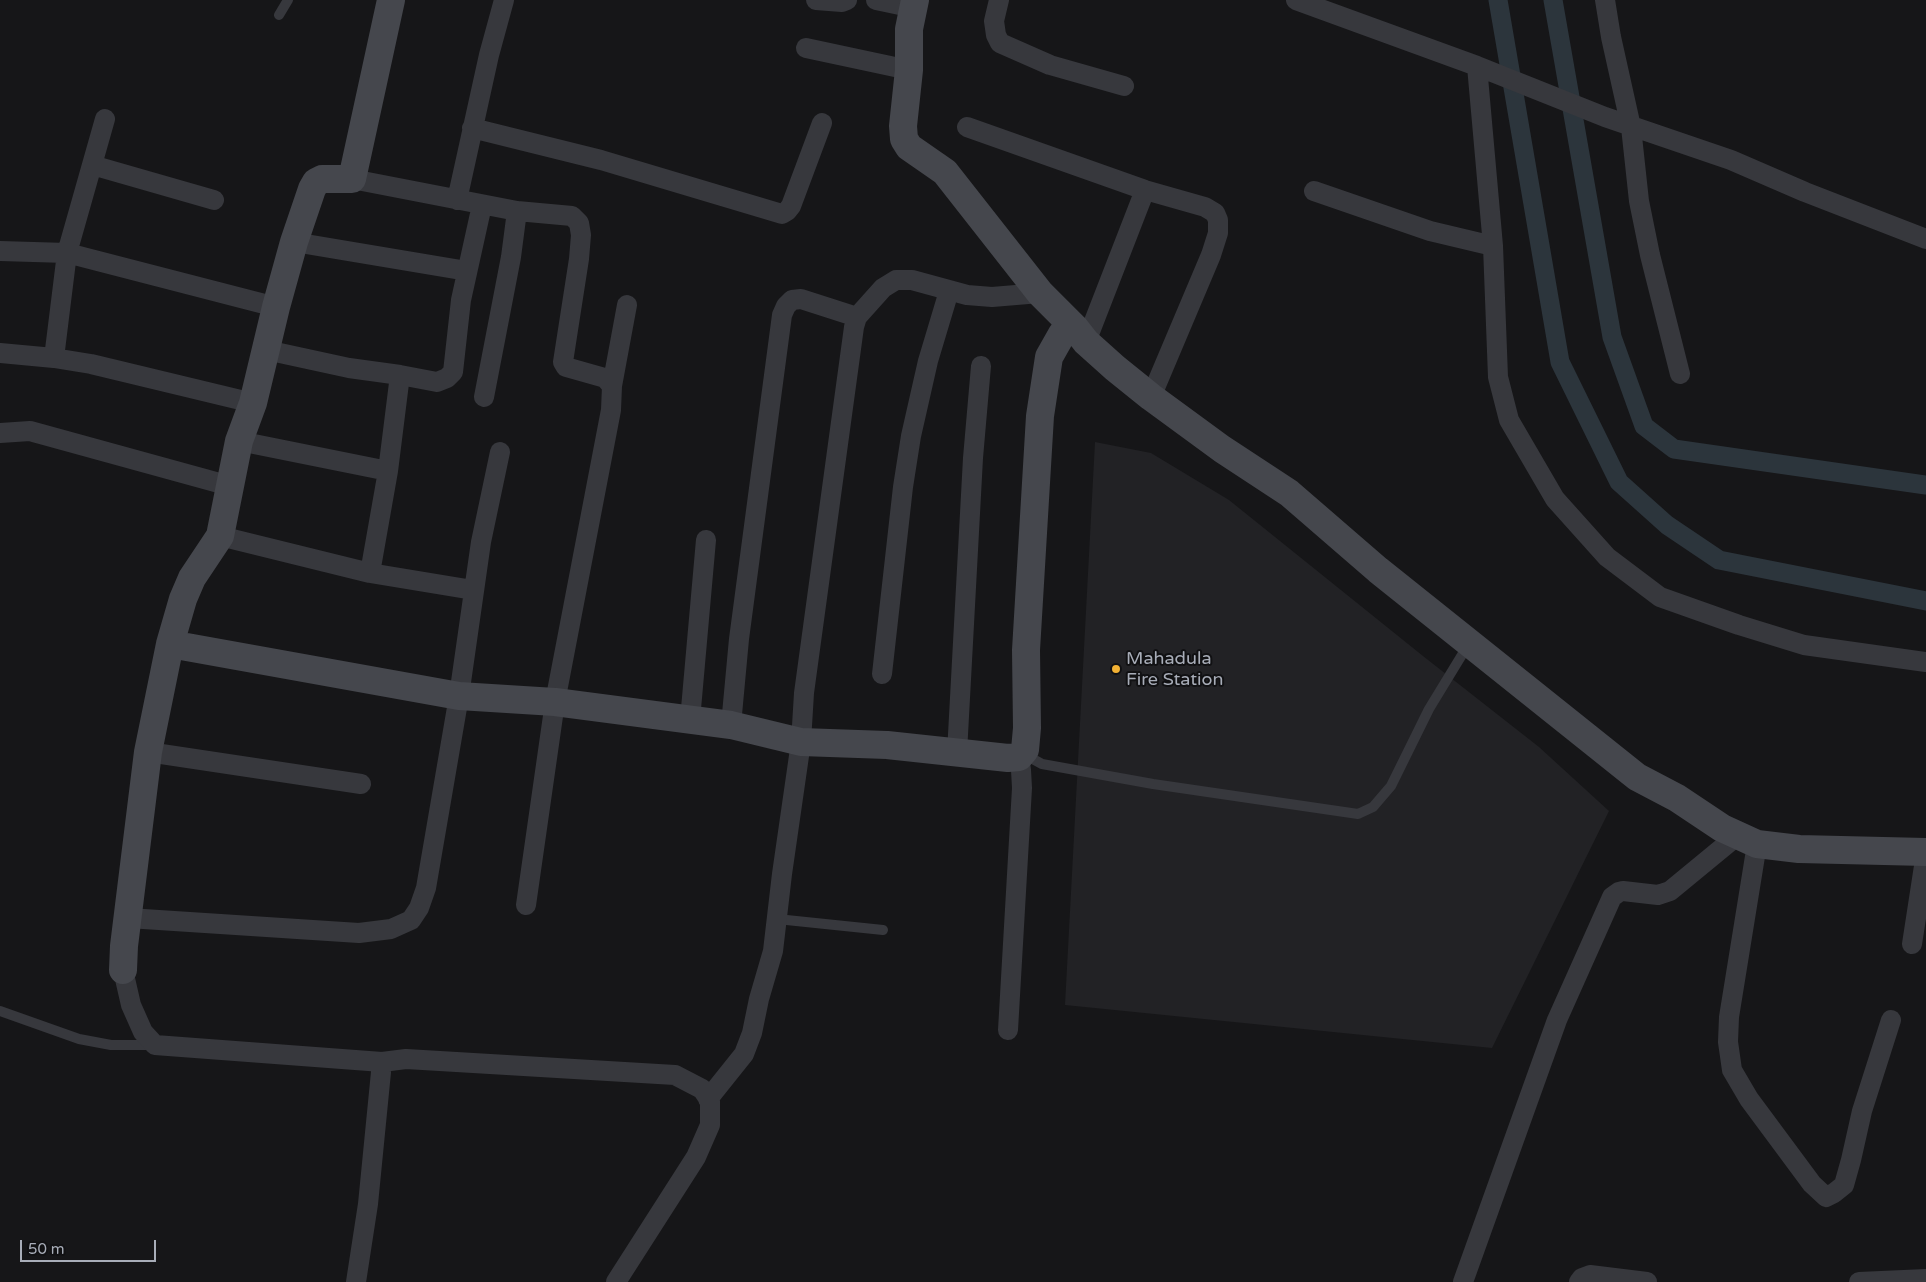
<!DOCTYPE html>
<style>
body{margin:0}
#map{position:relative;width:1926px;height:1282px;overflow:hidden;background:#161618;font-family:"Varela Round",sans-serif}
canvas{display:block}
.scale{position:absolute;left:20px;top:1240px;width:136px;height:22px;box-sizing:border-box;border:2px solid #a8adb8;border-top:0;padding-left:6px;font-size:15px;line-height:18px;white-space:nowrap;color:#a8adb8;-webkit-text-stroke:4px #111113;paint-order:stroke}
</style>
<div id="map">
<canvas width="1926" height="1282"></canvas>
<div class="scale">50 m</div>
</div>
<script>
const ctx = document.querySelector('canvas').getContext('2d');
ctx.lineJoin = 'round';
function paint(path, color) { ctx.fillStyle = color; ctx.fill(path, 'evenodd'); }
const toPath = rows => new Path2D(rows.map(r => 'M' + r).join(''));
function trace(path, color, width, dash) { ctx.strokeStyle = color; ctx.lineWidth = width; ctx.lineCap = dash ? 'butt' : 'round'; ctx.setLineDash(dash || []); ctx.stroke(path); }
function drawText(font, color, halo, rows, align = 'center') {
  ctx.font = font + ' "Varela Round",sans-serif'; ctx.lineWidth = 4; ctx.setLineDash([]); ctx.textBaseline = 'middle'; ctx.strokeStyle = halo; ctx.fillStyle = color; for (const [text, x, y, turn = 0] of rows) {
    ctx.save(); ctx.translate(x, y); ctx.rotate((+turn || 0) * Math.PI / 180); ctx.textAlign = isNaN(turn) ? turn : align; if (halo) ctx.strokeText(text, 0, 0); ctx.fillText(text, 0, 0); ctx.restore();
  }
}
paint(toPath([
 [1095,442,1151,453,1229,500,1423,656,1539,747,1609,811,1492,1048,1065,1005]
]), '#222225');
trace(toPath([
 [1498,0,1560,362,1619,482,1667,525,1719,560,1926,601],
 [1553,0,1612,337,1644,426,1674,449,1926,485]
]), '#2c353c', 19);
trace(toPath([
 [279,15,288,0],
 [1026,752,1031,758,1042,764,1153,784,1358,814,1373,807,1391,786,1429,709,1468,645],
 [777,919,883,930],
 [0,1011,79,1039,111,1045,154,1045]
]), '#37383d', 10);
trace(toPath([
 [816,0,842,2,847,0],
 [876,0,914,8],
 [999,0,994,21,996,35,1000,43,1050,65,1124,86],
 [1296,0,1477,66,1605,117,1731,160,1805,192,1926,239],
 [1605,0,1611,37,1631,127,1639,201,1650,255,1680,374],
 [806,48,909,70],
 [1477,66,1493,246,1498,377,1509,420,1555,499,1607,557,1660,597,1739,625,1804,645,1926,662],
 [967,127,1145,190,1205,207,1215,213,1218,220,1218,233,1211,255,1151,397],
 [472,128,601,160,782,214,787,211,791,206,822,123],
 [92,165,214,200],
 [352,179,517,211,572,216,579,223,581,235,579,259,563,362,566,367,605,378,612,386,611,410,555,702,526,905],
 [1314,191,1430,231,1493,246],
 [457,200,489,55,504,0],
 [294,242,467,271],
 [0,251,67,253,276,307],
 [1086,342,1145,190],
 [266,350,349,368,400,375,388,471,370,573],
 [0,353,54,358,91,364,253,403],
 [54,358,67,253,105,119],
 [400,375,437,382,447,378,453,372,461,300,482,205],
 [612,386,627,305],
 [484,397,511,257,517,211],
 [0,433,30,431,230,486],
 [239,441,388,471],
 [220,536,370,573,473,590],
 [882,674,903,487,911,436,928,361,949,291],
 [690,720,706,540],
 [731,725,739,639,782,315,786,306,792,300,801,299,857,317],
 [148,752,361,784],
 [957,753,973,458,981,366],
 [1757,844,1729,1017,1728,1042,1732,1070,1749,1099,1812,1184,1826,1197,1834,1193,1844,1185,1851,1160,1862,1111,1891,1020],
 [128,918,359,933,391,929,411,920,419,908,426,888,459,696,481,542,500,452],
 [1912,944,1926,853],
 [123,970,131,1005,143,1032,155,1045,382,1062,406,1059,675,1075,702,1089,710,1101,710,1125,696,1157,616,1282],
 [1008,1030,1022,788,1021,770,1019,757],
 [708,1099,744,1054,752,1033,759,999,773,951,782,874,801,742,804,693,854,327,857,317,883,288,896,280,912,280,967,295,992,297,1040,293],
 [356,1282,368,1204,382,1062],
 [1463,1282,1557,1020,1612,897,1619,892,1623,891,1658,895,1670,891,1738,835],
 [1579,1282,1582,1278,1590,1275,1647,1282],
 [1859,1282,1926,1279]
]), '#37383d', 20);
trace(toPath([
 [915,0,909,29,909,70,903,126,904,139,909,147,945,172,1040,293,1075,328,1086,342,1115,368,1151,397,1222,449,1289,493,1378,570,1637,777,1677,798,1722,828,1757,844,1799,849,1926,852],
 [170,644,459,696,555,702,731,725,801,742,887,745,1008,758,1019,757,1025,750,1027,728,1026,650,1040,416,1049,357,1062,334,1075,328],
 [123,970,124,946,148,752,170,644,183,599,192,578,220,536,239,441,253,403,276,307,294,242,312,189,316,182,322,179,352,179,391,0]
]), '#45474d', 28);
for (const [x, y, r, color] of [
 [1116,669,5,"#f2b134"]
]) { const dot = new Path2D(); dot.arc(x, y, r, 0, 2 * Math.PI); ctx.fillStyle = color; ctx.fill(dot); trace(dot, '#111113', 2); }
drawText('18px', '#a8adb8', '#111113', [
 ["Mahadula",1126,659],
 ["Fire Station",1126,680]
], 'left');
</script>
